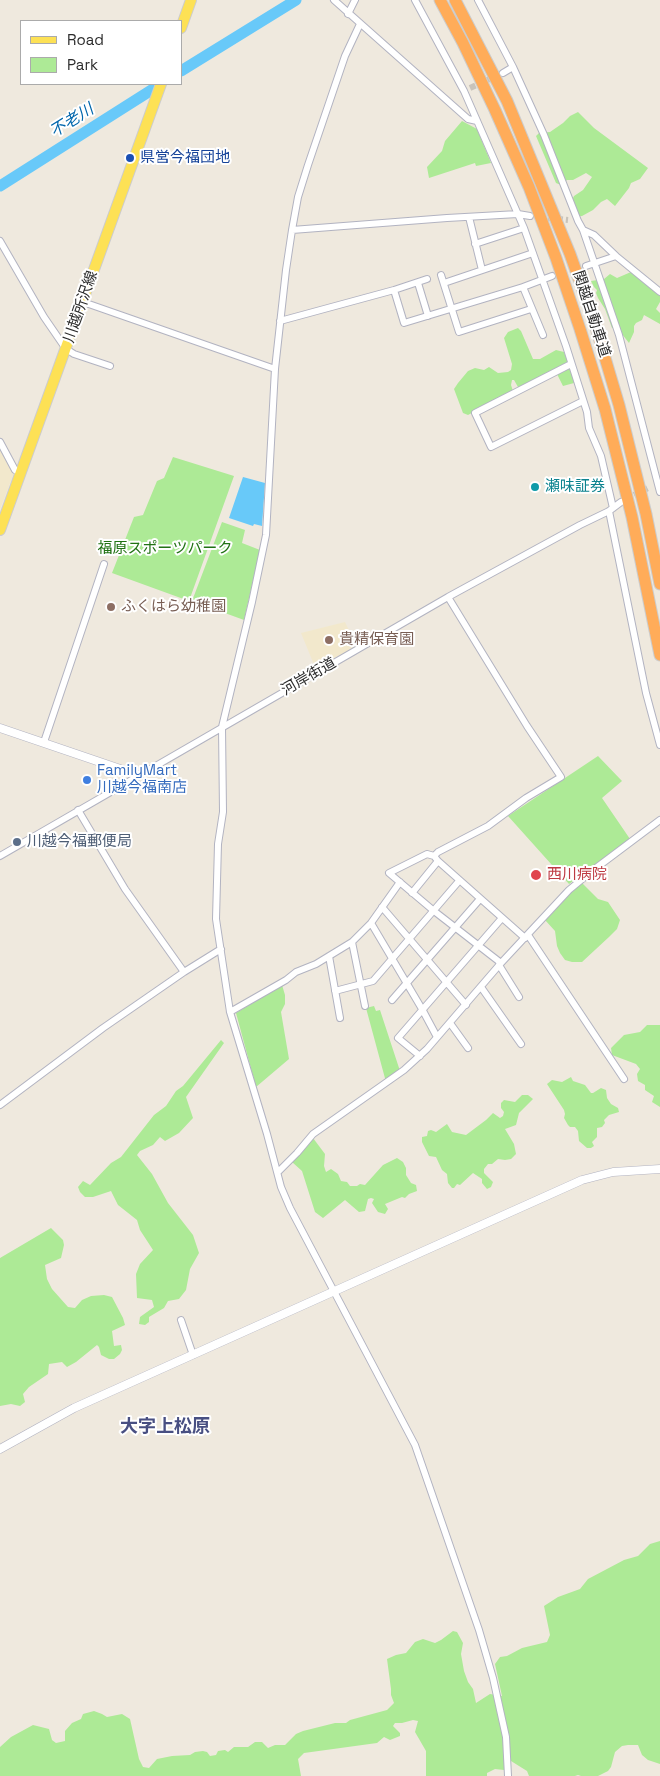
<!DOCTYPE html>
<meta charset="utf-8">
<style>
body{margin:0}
#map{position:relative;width:660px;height:1776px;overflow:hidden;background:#efe9de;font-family:"Space Grotesk",sans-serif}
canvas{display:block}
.legend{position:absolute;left:20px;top:20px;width:162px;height:65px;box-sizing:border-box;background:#fff;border:1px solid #ababab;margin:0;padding:6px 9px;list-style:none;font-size:15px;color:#2c2c2c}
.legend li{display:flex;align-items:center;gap:10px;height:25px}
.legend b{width:25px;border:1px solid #ababab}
</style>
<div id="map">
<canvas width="660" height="1776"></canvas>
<ul class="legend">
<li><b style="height:6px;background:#fde155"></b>Road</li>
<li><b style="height:14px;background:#adea96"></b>Park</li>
</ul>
</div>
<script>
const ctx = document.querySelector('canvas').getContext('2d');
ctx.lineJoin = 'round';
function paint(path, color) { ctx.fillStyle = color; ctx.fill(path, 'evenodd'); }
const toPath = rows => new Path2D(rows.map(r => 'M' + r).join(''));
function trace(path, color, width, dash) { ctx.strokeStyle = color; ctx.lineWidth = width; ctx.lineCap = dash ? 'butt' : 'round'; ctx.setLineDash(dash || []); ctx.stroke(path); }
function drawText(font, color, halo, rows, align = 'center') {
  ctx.font = font + ' "Space Grotesk","Noto Sans JP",sans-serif'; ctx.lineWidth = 4; ctx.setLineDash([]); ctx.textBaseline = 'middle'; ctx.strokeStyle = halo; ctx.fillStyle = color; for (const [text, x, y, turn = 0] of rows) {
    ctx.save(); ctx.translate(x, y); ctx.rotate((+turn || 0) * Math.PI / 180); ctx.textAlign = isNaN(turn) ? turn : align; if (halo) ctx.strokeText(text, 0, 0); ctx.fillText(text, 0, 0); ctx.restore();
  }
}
paint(toPath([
 [0,448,14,473,0,509],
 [345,622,357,647,315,667,301,633]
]), '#f2e8cc');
paint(toPath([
 [578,112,594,128,648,168,640,179,631,183,629,188,615,206,607,199,601,202,593,210,582,216,573,217,569,206,574,196,583,190,592,177,586,173,573,180,567,180,561,185,556,183,536,136,539,133,550,132,563,123,570,116],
 [462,121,477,129,491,163,476,166,475,163,429,178,427,167,442,151,445,141],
 [631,272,660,295,660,302,656,309,660,313,660,324,644,315,642,320,636,323,634,326,634,332,629,343,618,329,612,328,605,309,598,298,596,293,597,290,594,287,591,281,604,279,610,274,617,278],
 [518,328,521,331,533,359,540,359,556,350,564,352,568,363,520,388,518,387,514,380,512,380,511,385,513,391,468,415,463,413,454,389,458,383,468,371,475,368,484,370,489,367,498,373,508,372,511,370,512,364,504,338,508,332],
 [571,368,574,383,563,386,557,374],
 [173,457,234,476,189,601,112,573,134,517,143,515,157,481,164,478],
 [222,522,245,530,242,543,260,550,244,620,192,601],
 [598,756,622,781,602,798,630,839,569,884,508,816],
 [581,882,598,899,608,902,620,920,617,929,609,937,582,962,572,962,565,960,560,953,557,946,555,931,545,920,571,891],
 [282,985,285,995,285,1004,281,1012,289,1059,256,1087,236,1013],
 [374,1006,376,1011,380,1010,400,1071,386,1082,366,1008],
 [647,1025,660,1025,660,1107,652,1102,654,1096,645,1090,645,1085,638,1081,637,1074,640,1069,636,1064,612,1055,611,1048,624,1035,640,1032],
 [221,1040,224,1043,186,1097,193,1118,179,1133,165,1141,160,1137,153,1145,140,1151,137,1155,152,1174,168,1203,193,1235,199,1253,190,1269,186,1290,179,1299,168,1301,164,1308,149,1317,149,1322,145,1325,139,1324,140,1317,154,1307,152,1300,137,1298,136,1274,140,1264,153,1250,140,1230,137,1220,118,1205,111,1191,93,1197,85,1197,80,1192,78,1187,83,1181,90,1185,111,1163,121,1157,154,1115,166,1106,176,1091,183,1086],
 [571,1077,573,1081,585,1085,591,1093,593,1093,601,1088,606,1090,607,1098,611,1104,618,1108,619,1112,609,1115,604,1120,605,1123,602,1127,597,1128,597,1137,592,1142,594,1146,591,1148,587,1148,579,1141,578,1131,575,1127,570,1127,568,1125,564,1118,565,1114,564,1110,547,1084,552,1080,562,1082],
 [522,1095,528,1095,533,1099,519,1113,516,1125,505,1129,514,1144,516,1154,511,1159,505,1160,498,1159,492,1164,488,1164,484,1169,484,1173,493,1182,491,1187,487,1189,482,1183,482,1179,473,1173,460,1185,457,1184,454,1188,452,1188,448,1183,447,1174,442,1170,436,1157,429,1156,422,1142,422,1137,427,1136,428,1131,431,1130,436,1132,447,1124,452,1132,466,1135,486,1120,493,1113,500,1118,503,1116,504,1112,501,1108,501,1103,504,1100,515,1102],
 [313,1138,325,1154,324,1166,326,1172,331,1169,338,1174,341,1181,347,1182,350,1186,357,1186,360,1184,365,1185,383,1165,397,1158,403,1162,406,1168,406,1175,411,1183,416,1185,417,1191,409,1194,405,1198,402,1197,385,1204,388,1209,385,1214,378,1212,372,1203,374,1199,371,1198,368,1199,365,1211,359,1212,345,1200,323,1218,315,1212,302,1171,292,1162],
 [51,1228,63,1240,64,1245,61,1258,45,1265,47,1279,52,1289,68,1307,75,1308,82,1300,91,1296,104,1295,112,1297,123,1318,125,1325,112,1331,114,1346,121,1345,122,1350,120,1354,114,1359,109,1359,101,1355,99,1347,97,1345,76,1362,67,1367,62,1362,49,1364,48,1374,29,1387,23,1394,25,1402,20,1406,11,1404,0,1406,0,1258],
 [660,1541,660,1764,648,1760,642,1755,638,1745,628,1745,622,1746,615,1752,611,1767,608,1771,598,1776,581,1776,578,1775,575,1776,529,1776,527,1771,511,1761,505,1764,504,1770,495,1769,487,1773,487,1776,426,1776,426,1751,415,1732,418,1721,413,1720,402,1723,395,1723,393,1726,400,1733,400,1736,390,1740,384,1737,377,1743,304,1753,298,1759,301,1776,0,1776,0,1747,11,1737,33,1725,49,1729,52,1740,56,1743,65,1741,65,1731,72,1723,81,1719,83,1714,94,1711,102,1714,107,1717,122,1714,130,1719,139,1759,143,1767,149,1768,157,1759,172,1756,190,1755,195,1752,203,1751,207,1752,210,1756,216,1755,218,1751,225,1750,228,1752,234,1747,248,1747,255,1742,262,1742,268,1748,275,1745,285,1745,296,1734,303,1731,335,1723,346,1723,350,1720,387,1710,394,1703,391,1695,391,1689,387,1659,396,1655,406,1653,415,1642,423,1639,435,1643,441,1640,453,1631,457,1632,463,1643,461,1654,464,1671,468,1682,473,1689,476,1703,490,1694,502,1696,495,1664,500,1657,507,1656,522,1648,547,1642,550,1635,544,1606,558,1597,580,1589,588,1579,624,1560,638,1556,650,1544]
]), '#adea96');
paint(toPath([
 [243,477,265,483,262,526,254,524,253,526,229,518]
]), '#68c9f9');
trace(toPath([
 [181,71,296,0],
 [0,186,161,84]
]), '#68c9f9', 11);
trace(toPath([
 [470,88,503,73],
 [539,217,568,220],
 [626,499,650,487]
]), '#c8c3ba', 6, [6, 3]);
const minor = toPath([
 [334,0,468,119,477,121],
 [415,0,464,91,524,228,566,346,587,412,589,428,601,456,613,508],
 [478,0,513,67,544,135,578,221,583,230,619,335,660,492],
 [348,14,355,0],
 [360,24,345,56,308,165,298,197,292,230,286,270,275,369,266,535,252,602,222,727,223,812,218,844,216,919,230,1012,267,1134,281,1187,290,1208,415,1445,479,1630,493,1678,506,1737,508,1776],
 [503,73,513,67],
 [469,217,482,270],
 [292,230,447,218,518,214,530,216],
 [583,230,594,235,616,256,660,292],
 [0,241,44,317,66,349,74,354,110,366],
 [475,244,524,228],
 [586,266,616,256],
 [441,275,459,332,531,309],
 [418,283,428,316],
 [444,283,533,253],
 [523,287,543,335],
 [394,290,404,323,523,287,552,276],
 [83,302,275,369],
 [280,321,394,290,427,279],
 [571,364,475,413,491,447,583,401],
 [0,442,15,470,21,473],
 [609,511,646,693,660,745],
 [44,742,104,564],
 [78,810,125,889,184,972],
 [0,856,448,597,580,525,609,511,621,502],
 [434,856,427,854,389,873,434,911,501,963],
 [438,861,434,856,438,852,488,826,526,798,561,777,527,726,448,597],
 [412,893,438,861,525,938],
 [382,907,466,1005],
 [371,923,422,1009,437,1037],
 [528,935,624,1079],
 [352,942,365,1006],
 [329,956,340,1018],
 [499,965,519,997],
 [481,987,521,1044],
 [335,991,373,981,459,881],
 [392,1000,480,899],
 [230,1012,286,980,296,972,316,964,352,942,371,923,400,882],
 [450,1023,468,1048],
 [420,1056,398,1038,502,918],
 [0,1105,103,1028,184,972,221,949],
 [278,1172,297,1153,313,1134,404,1070,427,1049,501,963,569,890,592,871,660,820],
 [181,1320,193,1355]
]);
const tertiary = toPath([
 [0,728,138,775],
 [0,1449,74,1408,582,1180,613,1172,660,1169]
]);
const primary = toPath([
 [181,28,191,0],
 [0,530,161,84]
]);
const motorway = toPath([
 [440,0,463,43,495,110,529,187,556,258,580,329,605,409,632,517,660,655],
 [455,0,507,101,570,254,595,324,619,405,646,514,660,584]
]);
trace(minor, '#b2b3c1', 8);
trace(tertiary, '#b2b3c1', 9);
trace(primary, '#ccc', 12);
trace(motorway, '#ccc', 13);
trace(minor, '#fff', 6);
trace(tertiary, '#fff', 8);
trace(primary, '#fde155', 10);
trace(motorway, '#ffac59', 11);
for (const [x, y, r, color] of [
 [130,158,5,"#1a4fb4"],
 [535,487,5,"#0f9aa8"],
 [111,607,5,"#8d6e63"],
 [329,640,5,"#8d6e63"],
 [87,780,5,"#3f7fe0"],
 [17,842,5,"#5c6f8a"],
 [536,875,6,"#e0444e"]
]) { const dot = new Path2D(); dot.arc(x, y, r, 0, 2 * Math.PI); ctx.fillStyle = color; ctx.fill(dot); trace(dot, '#fff', 2); }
drawText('15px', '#164399', '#fff', [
 ["県営今福団地",140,158]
], 'left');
drawText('15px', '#2c2c2c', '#fff', [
 ["川越所沢線",81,307,-71],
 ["関越自動車道",591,314,72],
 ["河岸街道",309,677,-30]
]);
drawText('15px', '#0d838f', '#fff', [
 ["瀬味証券",545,487]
], 'left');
drawText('15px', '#217214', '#fff', [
 ["福原スポーツパーク",165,549]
]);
drawText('15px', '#785e54', '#fff', [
 ["ふくはら幼稚園",121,607],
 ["貴精保育園",339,640]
], 'left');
drawText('15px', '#366cbe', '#fff', [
 ["FamilyMart",97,771],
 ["川越今福南店",97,788]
], 'left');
drawText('15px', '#4e5e75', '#fff', [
 ["川越今福郵便局",27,842]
], 'left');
drawText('15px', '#be3a42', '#fff', [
 ["西川病院",547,875]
], 'left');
drawText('italic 16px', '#0166ac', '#fff', [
 ["不老川",72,121,-32]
]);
drawText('bold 18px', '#484f82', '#fff', [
 ["大字上松原",165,1427]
]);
</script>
